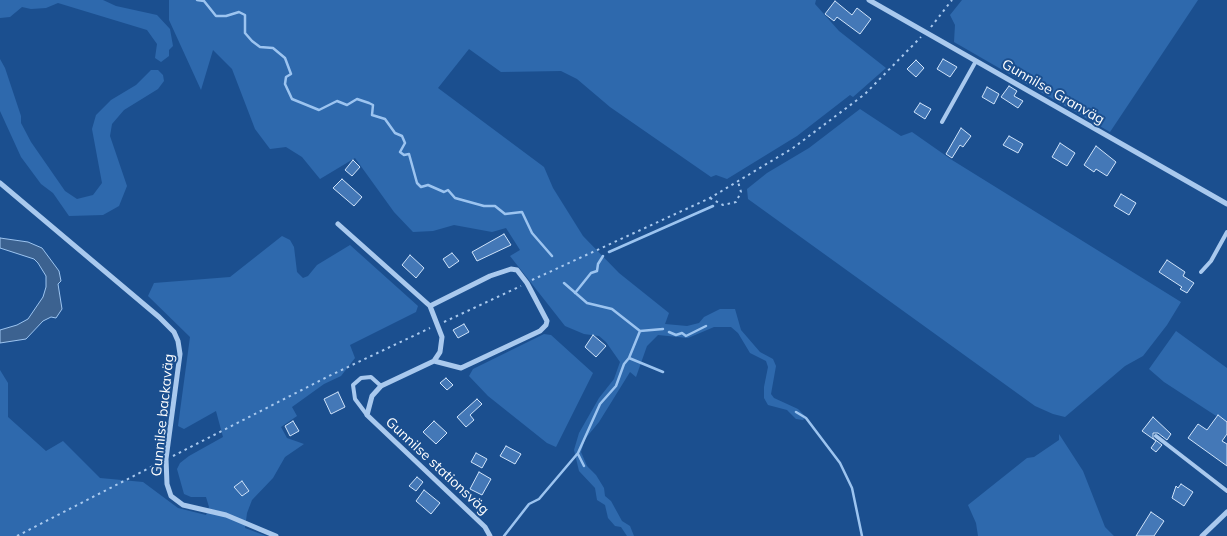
<!DOCTYPE html>
<meta charset="utf-8">
<style>
body{margin:0}
canvas{display:block;background:#1b4f8f}
</style>
<canvas width="1227" height="536"></canvas>
<script>
const ctx = document.querySelector('canvas').getContext('2d');
ctx.lineJoin = 'round';
function paint(path, color) { ctx.fillStyle = color; ctx.fill(path, 'evenodd'); }
const toPath = rows => new Path2D(rows.map(r => 'M' + r).join(''));
function trace(path, color, width, dash) { ctx.strokeStyle = color; ctx.lineWidth = width; ctx.lineCap = dash ? 'butt' : 'round'; ctx.setLineDash(dash || []); ctx.stroke(path); }
function drawText(font, color, halo, rows, align = 'center') {
  ctx.font = font + ' Mulish,sans-serif'; ctx.lineWidth = 4; ctx.setLineDash([]); ctx.textBaseline = 'middle'; ctx.strokeStyle = halo; ctx.fillStyle = color; for (const [text, x, y, turn = 0] of rows) {
    ctx.save(); ctx.translate(x, y); ctx.rotate((+turn || 0) * Math.PI / 180); ctx.textAlign = isNaN(turn) ? turn : align; if (halo) ctx.strokeText(text, 0, 0); ctx.fillText(text, 0, 0); ctx.restore();
  }
}
paint(toPath([
 [0,0,103,0,116,6,157,15,170,29,173,46,169,50,169,56,161,62,155,58,157,44,147,30,58,3,46,8,31,9,22,7,10,17,0,18],
 [169,0,816,0,815,4,839,31,886,68,853,97,850,95,797,136,727,179,716,175,711,177,610,107,577,79,561,71,501,72,469,49,438,88,544,167,553,188,583,236,619,273,669,313,665,324,687,326,699,323,704,317,720,309,735,309,741,330,760,352,773,359,776,366,771,394,774,398,798,409,806,417,803,420,796,419,787,410,768,405,764,398,764,387,768,367,766,361,750,353,738,333,731,327,714,327,688,338,658,335,647,346,636,377,630,372,599,422,585,439,581,452,587,466,596,475,604,488,605,496,611,501,622,521,630,526,634,536,627,536,621,527,615,526,608,518,605,505,597,500,595,488,579,471,574,450,579,433,599,398,614,379,620,362,606,342,599,336,584,334,565,326,510,256,520,250,506,228,492,232,454,225,433,231,413,232,394,212,355,158,320,179,302,157,286,147,270,149,255,129,232,69,213,50,201,90,169,20],
 [962,0,1198,0,1110,132,954,42,955,25,950,15],
 [0,59,5,68,21,116,21,123,31,142,65,191,77,199,93,195,102,183,92,129,96,115,111,100,136,85,151,70,158,70,163,75,164,81,158,89,124,110,112,124,110,136,127,186,119,206,103,215,69,216,53,193,41,184,21,157,0,111],
 [860,109,901,136,912,132,952,160,1181,302,1167,325,1143,356,1125,366,1065,417,1053,414,1035,406,748,199,747,189,767,173,809,148],
 [282,236,290,240,294,247,297,272,303,278,308,276,317,265,350,245,418,306,416,312,350,345,355,358,341,376,324,384,292,407,297,416,281,427,287,438,304,444,285,457,273,478,252,500,247,513,245,528,266,536,0,536,0,370,8,383,8,417,46,451,63,441,100,478,143,482,178,508,206,515,209,507,206,497,191,497,184,494,177,469,180,463,189,456,223,437,216,411,184,429,178,426,190,337,148,296,154,283,230,277],
 [1176,331,1227,368,1227,423,1164,382,1149,369],
 [544,334,551,335,593,373,556,447,547,443,488,396,469,376,473,369],
 [1059,434,1083,471,1105,527,1114,536,978,536,976,523,968,505,1027,458,1034,457,1059,440]
]), '#2e69ad');
const water = toPath([
 [0,238,28,242,42,248,59,271,61,281,58,284,62,309,56,318,51,317,43,321,26,339,0,343,0,330,17,325,28,319,43,297,46,287,46,276,38,263,34,259,0,248,0,238]
]);
paint(water, '#3c6290');
trace(water, '#9cc4f0', 1);
trace(toPath([
 [197,0,204,1,216,16,226,16,239,12,245,15,245,33,252,41,260,47,273,48,285,58,291,74,286,77,285,84,292,99,319,110,337,101,347,105,357,99,369,103,373,105,372,115,385,119,395,133,402,136,405,143,400,152,404,155,409,154,417,183,421,187,428,185,444,192,448,190,455,198,484,206,495,206,505,214,522,212,532,233,552,256],
 [609,252,713,206],
 [564,283,587,303,612,309,640,331,663,329],
 [575,293,591,273,597,271,598,264,603,256],
 [669,332,676,335,682,333,686,336,706,326],
 [629,358,663,372],
 [796,412,806,418,840,463,852,488,862,536],
 [578,454,584,466],
 [504,536,529,504,539,499,578,453,600,404,616,386,624,364,629,358,640,331]
]), '#9cc4f0', 2.5);
const building = toPath([
 [835,1,852,15,857,8,871,19,860,34,837,17,834,21,825,14,835,1],
 [943,59,957,67,950,77,937,69,943,59],
 [916,60,924,68,916,77,907,69,916,60],
 [1009,86,1017,91,1014,96,1023,101,1018,108,1001,97,1009,86],
 [987,87,999,94,994,104,982,97,987,87],
 [920,103,931,109,925,119,914,112,920,103],
 [961,128,971,136,963,147,960,145,952,158,946,154,961,128],
 [1009,136,1023,144,1018,153,1003,145,1009,136],
 [1060,143,1075,153,1067,166,1052,157,1060,143],
 [1096,146,1116,162,1107,176,1096,169,1094,172,1084,165,1096,146],
 [353,160,360,167,352,176,345,170,353,160],
 [342,179,362,197,354,206,333,188,342,179],
 [1121,194,1136,203,1129,215,1114,206,1121,194],
 [504,234,511,245,477,261,472,252,504,234],
 [452,253,459,261,449,268,443,259,452,253],
 [410,255,424,268,416,278,402,265,410,255],
 [1167,260,1185,272,1183,276,1194,283,1187,293,1180,289,1182,287,1159,272,1167,260],
 [464,324,469,332,458,338,453,330,464,324],
 [593,335,606,346,596,357,585,347,593,335],
 [446,378,453,385,447,390,440,383,446,378],
 [338,392,345,407,331,414,324,399,338,392],
 [477,399,482,404,470,415,474,420,466,427,457,417,477,399],
 [1218,415,1227,422,1227,434,1222,441,1227,444,1227,466,1188,438,1198,424,1207,430,1218,415],
 [1153,417,1171,434,1167,440,1158,433,1153,433,1153,438,1162,445,1156,452,1151,448,1156,441,1142,431,1153,417],
 [293,421,299,431,290,436,285,426,293,421],
 [434,421,447,433,436,444,423,432,434,421],
 [506,446,521,454,515,464,500,456,506,446],
 [476,453,487,459,482,468,471,462,476,453],
 [479,472,491,479,482,495,470,489,479,472],
 [417,477,423,482,416,491,409,486,417,477],
 [242,481,249,491,242,496,234,487,242,481],
 [1181,484,1193,492,1184,506,1172,498,1176,486,1178,488,1181,484],
 [424,490,440,503,431,514,416,501,424,490],
 [1151,512,1164,521,1154,536,1136,536,1151,512]
]);
paint(building, '#4478b7');
trace(building, '#cfe3fa', 1);
trace(toPath([
 [931,27,952,0],
 [710,198,723,205,736,202,741,192,738,182],
 [532,280,710,198,793,148,865,94,921,37],
 [444,322,521,286],
 [173,456,329,376,430,328],
 [17,536,159,463]
]), '#a9c9ee', 2, [2.5, 4]);
trace(toPath([
 [942,122,976,61],
 [1201,272,1211,261,1227,232],
 [367,415,355,399,353,385,361,378,371,377,381,386],
 [1156,436,1227,491]
]), '#a9c9ee', 4);
trace(toPath([
 [869,0,1227,204],
 [0,183,159,317,174,332,178,341,180,354,166,459,167,484,171,496,183,505,226,515,276,536],
 [338,224,430,306,442,337,440,352,434,361,381,386,372,396,367,415,485,527,490,536],
 [430,306,490,276,511,269,517,270,527,283,547,321,546,325,540,331,461,368,434,361],
 [1202,536,1227,512]
]), '#a9c9ee', 5);
drawText('14px', '#fff', '#1b4f8f', [
 ["Gunnilse Granväg",1053,92,30],
 ["Gunnilse backaväg",163,415,-84],
 ["Gunnilse stationsväg",437,466,43]
]);
</script>
